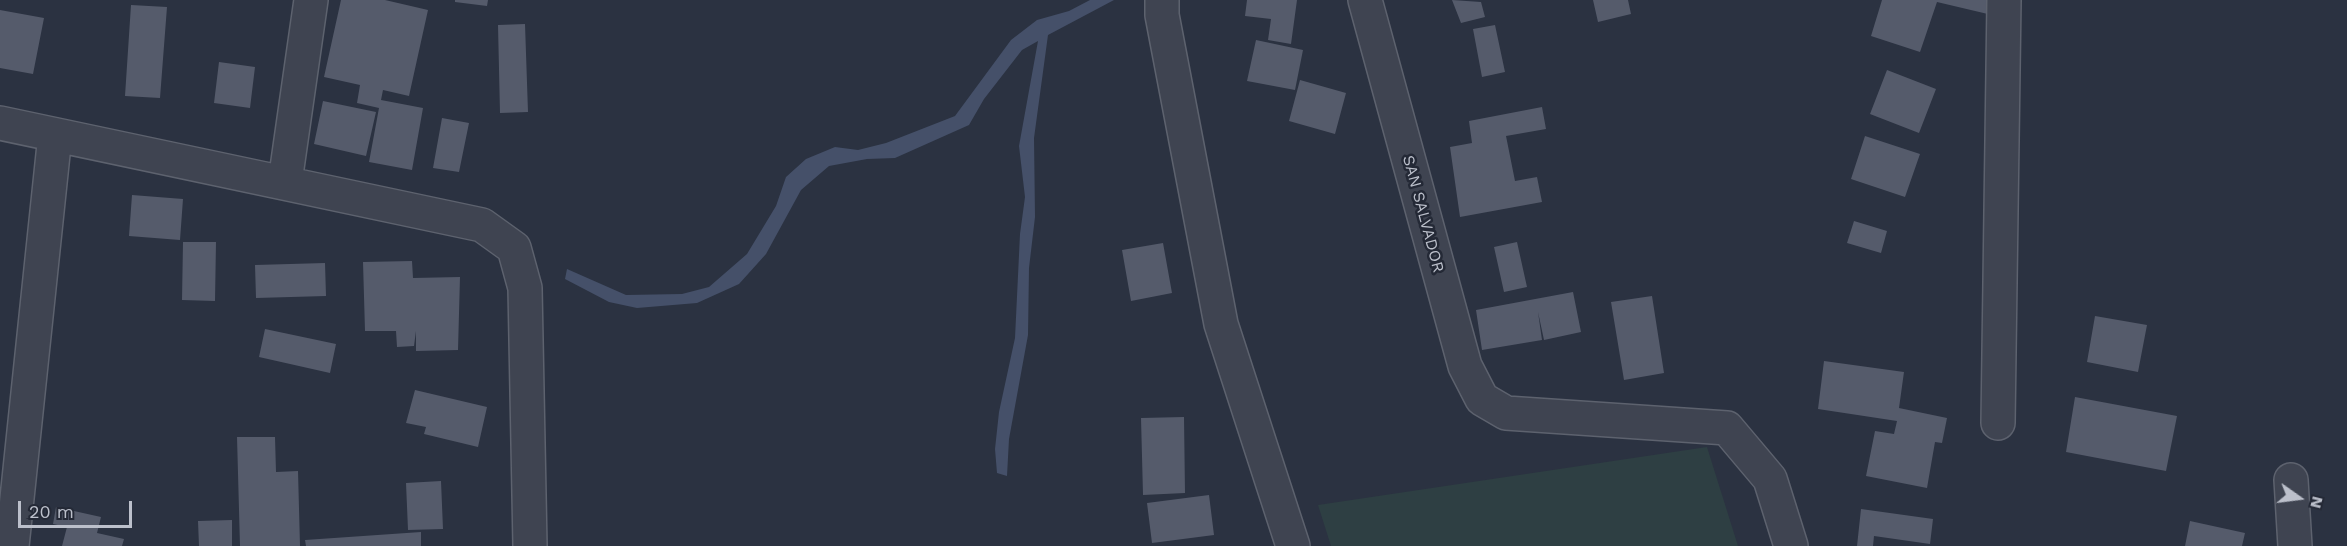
<!DOCTYPE html>
<style>
body{margin:0}
#map{position:relative;width:2347px;height:546px;overflow:hidden;background:#2b3241;font-family:"Work Sans",sans-serif}
canvas{display:block}
.north{position:absolute;left:2269px;top:468px;width:60px;height:60px;-webkit-text-stroke:4px #242936;paint-order:stroke;rotate:104deg;font-size:16px;font-weight:700;line-height:24px;text-align:center;color:#bcc0cb}
.north::after{content:'';display:block;margin:auto;width:21px;height:27px;background:#bcc0cb;clip-path:polygon(50% 0,100% 100%,50% 72%,0 100%)}
.scale{position:absolute;left:18px;top:501px;width:114px;height:27px;box-sizing:border-box;border:3px solid #bcc0cb;border-top:0;padding-left:8px;font-size:18px;line-height:21px;white-space:nowrap;color:#bcc0cb;-webkit-text-stroke:4px #242936;paint-order:stroke}
</style>
<div id="map">
<canvas width="2347" height="546"></canvas>
<div class="north">N</div>
<div class="scale">20 m</div>
</div>
<script>
const ctx = document.querySelector('canvas').getContext('2d');
ctx.lineJoin = 'round';
function paint(path, color) { ctx.fillStyle = color; ctx.fill(path, 'evenodd'); }
const toPath = rows => new Path2D(rows.map(r => 'M' + r).join(''));
function trace(path, color, width, dash) { ctx.strokeStyle = color; ctx.lineWidth = width; ctx.lineCap = dash ? 'butt' : 'round'; ctx.setLineDash(dash || []); ctx.stroke(path); }
function drawText(font, color, halo, rows, align = 'center') {
  ctx.font = font + ' "Work Sans",sans-serif'; ctx.lineWidth = 5; ctx.setLineDash([]); ctx.textBaseline = 'middle'; ctx.strokeStyle = halo; ctx.fillStyle = color; for (const [text, x, y, turn = 0] of rows) {
    ctx.save(); ctx.translate(x, y); ctx.rotate((+turn || 0) * Math.PI / 180); ctx.textAlign = isNaN(turn) ? turn : align; if (halo) ctx.strokeText(text, 0, 0); ctx.fillText(text, 0, 0); ctx.restore();
  }
}
paint(toPath([
 [1707,447,1738,546,1331,546,1318,505]
]), '#2e3f43');
paint(toPath([
 [1090,0,1114,0,1048,35,1034,138,1035,217,1029,268,1028,335,1009,439,1007,476,997,473,995,449,999,412,1015,338,1020,234,1025,197,1019,146,1038,41,1022,50,984,99,969,125,895,158,867,159,829,166,801,190,766,254,739,284,697,303,637,308,609,302,565,279,567,269,626,295,682,294,709,287,747,254,776,206,786,177,806,159,835,147,858,150,886,143,955,116,1011,40,1037,20,1069,11]
]), '#455069');
paint(toPath([
 [341,0,385,0,428,10,409,96,383,90,381,100,423,108,412,170,369,162,379,108,357,103,360,85,324,77],
 [455,0,488,0,487,6,455,2],
 [1247,0,1297,0,1291,44,1268,40,1271,19,1245,16],
 [1452,0,1481,2,1485,17,1461,23],
 [1593,0,1628,0,1631,14,1598,22],
 [1882,0,1995,0,1992,15,1937,2,1920,52,1871,36],
 [131,5,167,7,160,98,125,96],
 [0,10,44,18,33,74,0,68],
 [525,24,528,112,500,113,498,25],
 [1495,25,1505,72,1482,77,1473,29],
 [1256,40,1303,50,1295,90,1247,81],
 [219,62,255,67,250,108,214,103],
 [1887,70,1936,89,1919,133,1870,114],
 [1300,80,1346,93,1335,134,1289,121],
 [323,101,376,112,366,156,314,144],
 [1542,107,1546,129,1506,136,1515,181,1537,177,1542,202,1460,217,1450,147,1472,143,1469,121],
 [442,118,469,123,459,172,433,168],
 [1865,136,1920,154,1905,197,1851,179],
 [132,195,183,199,180,240,129,236],
 [1854,221,1887,231,1881,253,1847,243],
 [183,242,216,242,215,301,182,300],
 [1517,242,1527,287,1504,292,1494,247],
 [1163,243,1172,293,1131,301,1122,250],
 [412,261,413,278,460,277,458,350,416,351,416,331,414,346,397,347,396,331,365,331,363,262],
 [325,263,326,296,256,298,255,265],
 [1573,292,1581,332,1544,340,1538,312,1542,340,1482,350,1476,310],
 [1652,296,1664,373,1624,380,1611,302],
 [2095,316,2147,325,2138,372,2087,362],
 [265,329,336,344,330,373,259,357],
 [1824,361,1904,372,1899,408,1947,418,1942,443,1935,442,1927,488,1866,476,1875,431,1894,434,1897,421,1818,409],
 [415,390,487,407,478,447,424,434,426,427,406,423],
 [2075,397,2177,416,2166,471,2066,452],
 [1184,417,1185,493,1143,495,1141,418],
 [237,437,275,437,276,472,298,471,300,546,240,546],
 [441,481,443,529,408,530,406,483],
 [1209,495,1214,535,1152,543,1147,503],
 [56,507,101,517,97,533,124,539,122,546,62,546,67,527,53,524],
 [1861,509,1933,519,1930,544,1874,536,1873,546,1857,546],
 [232,520,232,546,199,546,198,521],
 [2190,521,2245,533,2242,546,2185,546],
 [421,532,421,546,306,546,305,540]
]), '#555b6b');
const minor = toPath([
 [1162,0,1162,15,1221,324,1293,546],
 [1365,0,1465,366,1482,399,1506,413,1727,428,1770,479,1791,546],
 [0,123,482,225,514,248,525,288,530,546],
 [285,182,311,0],
 [1998,423,2004,0],
 [2291,480,2295,546],
 [12,546,55,135]
]);
trace(minor, '#5d626e', 36);
trace(minor, '#3f4451', 33);
drawText('16px', '#bcc0cb', '#242936', [
 ["SAN SALVADOR",1423,214,75]
]);
</script>
